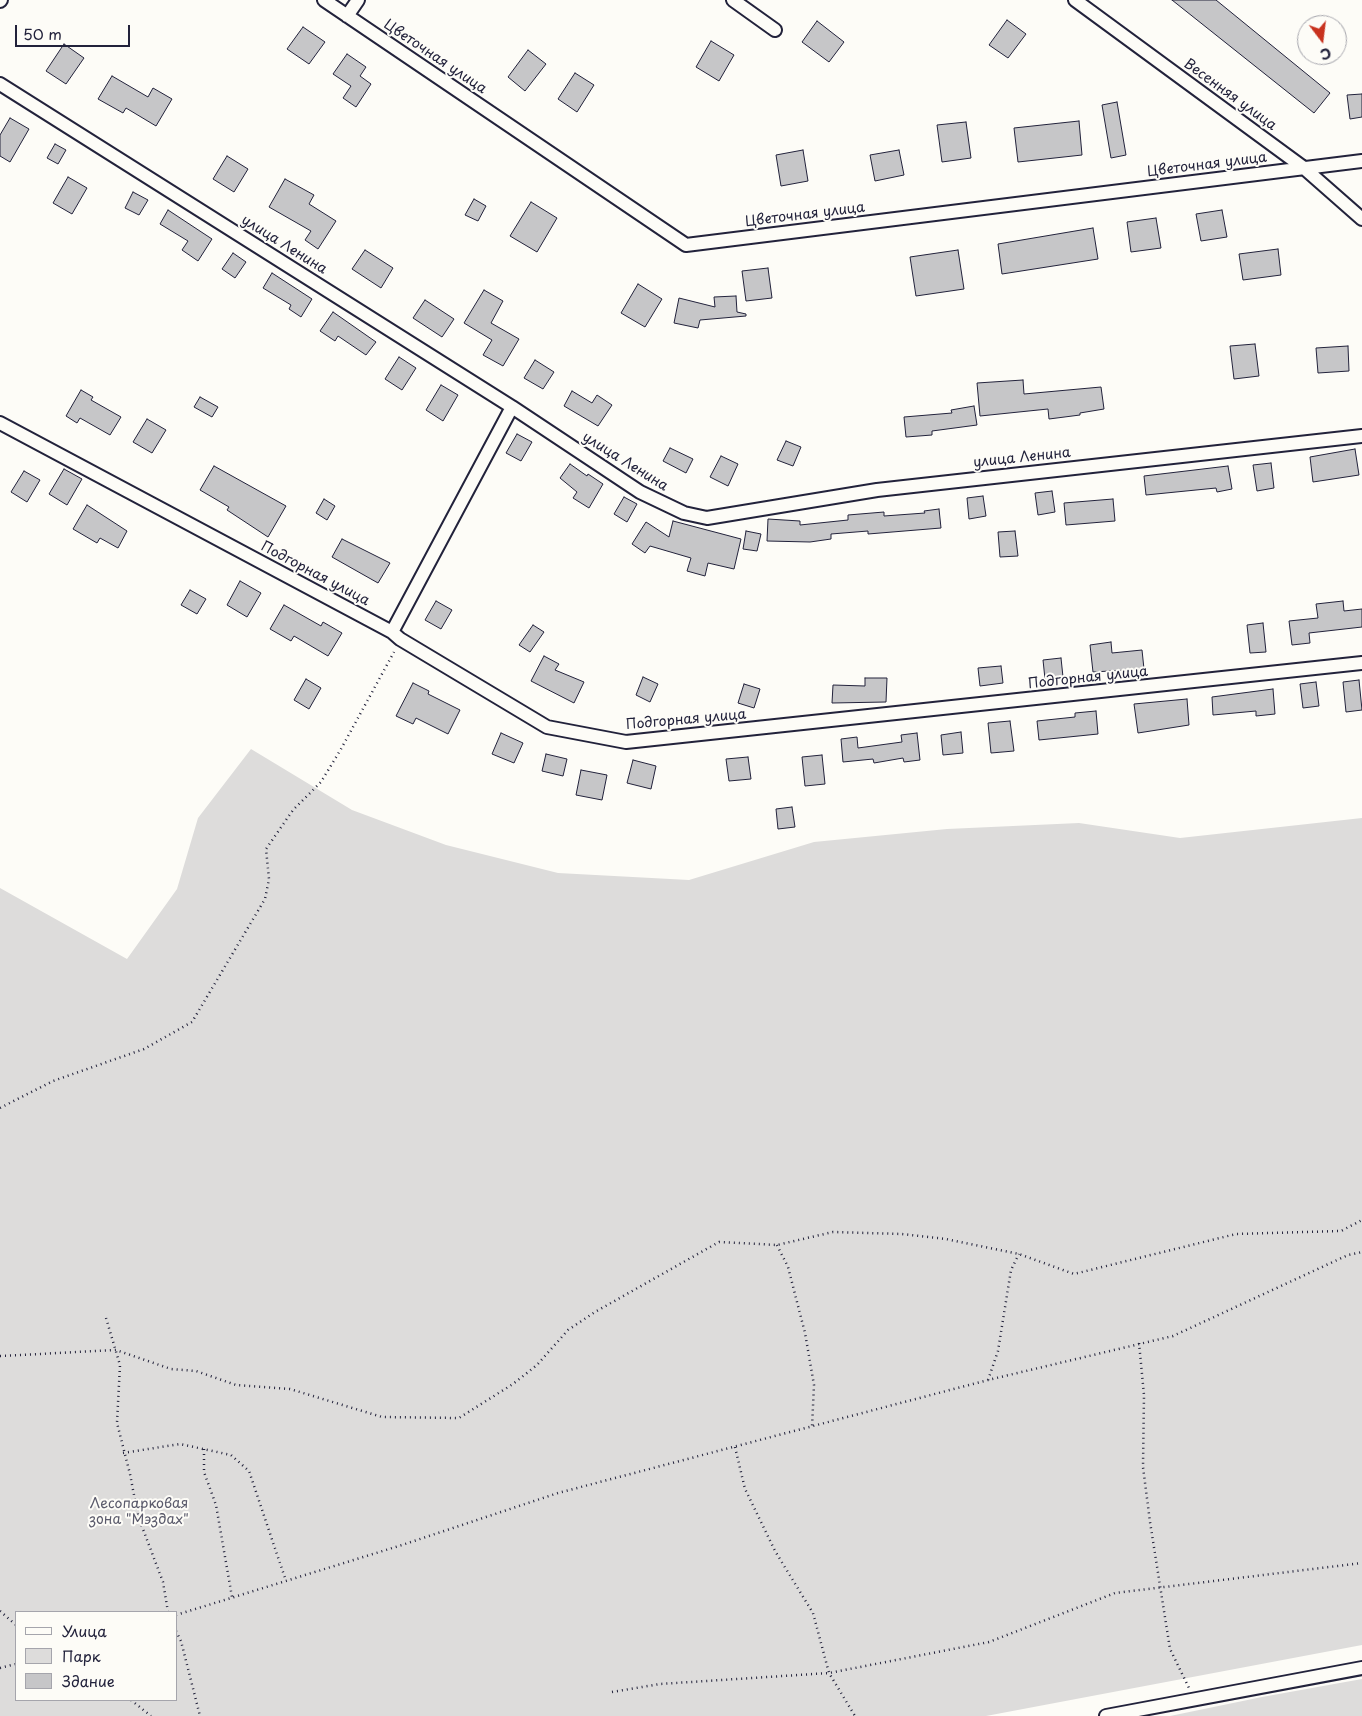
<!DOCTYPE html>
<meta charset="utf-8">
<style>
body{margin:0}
#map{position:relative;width:1362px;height:1716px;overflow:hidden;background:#fdfcf7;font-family:"Playpen Sans",sans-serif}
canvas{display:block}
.legend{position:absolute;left:15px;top:1611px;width:162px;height:90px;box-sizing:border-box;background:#fdfcf7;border:1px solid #a5a5ac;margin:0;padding:6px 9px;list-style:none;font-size:15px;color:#22223b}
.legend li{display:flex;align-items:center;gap:10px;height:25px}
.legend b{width:25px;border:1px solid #a5a5ac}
.north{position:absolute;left:1297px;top:15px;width:50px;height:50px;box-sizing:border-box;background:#fdfcf7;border:1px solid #a5a5ac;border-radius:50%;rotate:165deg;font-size:14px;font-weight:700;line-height:20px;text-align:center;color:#22223b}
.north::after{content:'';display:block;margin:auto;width:18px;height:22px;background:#c8321e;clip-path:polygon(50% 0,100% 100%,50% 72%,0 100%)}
.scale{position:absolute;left:15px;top:25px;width:115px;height:22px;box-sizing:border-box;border:2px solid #22223b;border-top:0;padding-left:6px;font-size:15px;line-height:18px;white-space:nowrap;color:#22223b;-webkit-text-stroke:4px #fdfcf7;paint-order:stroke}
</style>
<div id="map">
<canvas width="1362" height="1716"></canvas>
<ul class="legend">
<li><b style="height:6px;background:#fdfcf7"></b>Улица</li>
<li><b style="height:14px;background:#dddcdb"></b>Парк</li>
<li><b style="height:14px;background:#c6c6c8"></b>Здание</li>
</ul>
<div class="north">С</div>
<div class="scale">50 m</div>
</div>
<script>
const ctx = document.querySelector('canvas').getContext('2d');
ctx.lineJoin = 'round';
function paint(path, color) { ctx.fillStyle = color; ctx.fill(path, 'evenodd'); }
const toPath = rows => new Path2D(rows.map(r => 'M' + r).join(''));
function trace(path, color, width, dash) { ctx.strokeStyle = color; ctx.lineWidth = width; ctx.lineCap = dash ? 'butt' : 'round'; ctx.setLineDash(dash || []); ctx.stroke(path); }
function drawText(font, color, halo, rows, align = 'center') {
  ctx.font = font + ' "Playpen Sans",sans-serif'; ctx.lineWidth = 4; ctx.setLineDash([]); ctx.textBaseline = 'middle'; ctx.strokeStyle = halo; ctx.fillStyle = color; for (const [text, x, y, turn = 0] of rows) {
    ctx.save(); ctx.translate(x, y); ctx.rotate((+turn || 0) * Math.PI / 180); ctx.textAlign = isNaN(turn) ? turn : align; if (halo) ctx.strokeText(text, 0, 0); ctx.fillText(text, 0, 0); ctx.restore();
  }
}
paint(toPath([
 [251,749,352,810,446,845,558,873,689,880,814,842,947,829,1079,823,1180,838,1362,818,1362,1645,986,1716,0,1716,0,888,127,959,177,889,198,818],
 [176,1612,176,1700,16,1700,16,1612],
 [1362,1679,1362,1716,1170,1716,1262,1697]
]), '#dddcdb');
const building = toPath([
 [1172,0,1216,0,1330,93,1314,113,1172,0],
 [1007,20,1026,34,1008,58,989,45,1007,20],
 [817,21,844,42,829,62,802,42,817,21],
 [303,27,325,42,309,64,287,49,303,27],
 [711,41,734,55,719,81,696,67,711,41],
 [64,44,84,58,66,84,46,71,64,44],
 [528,50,546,64,525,91,508,77,528,50],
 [347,54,366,67,360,76,371,84,356,107,343,98,351,86,333,74,347,54],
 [575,73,594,85,577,112,558,99,575,73],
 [112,76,148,97,153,88,172,99,156,126,126,108,123,113,98,99,112,76],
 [1362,94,1362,117,1350,119,1347,95,1362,94],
 [1117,102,1126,155,1111,158,1102,105,1117,102],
 [10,118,29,129,10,162,0,156,0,135,10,118],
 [1079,121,1082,155,1018,162,1014,128,1079,121],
 [966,122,971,158,942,162,937,125,966,122],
 [55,144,66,150,58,164,47,158,55,144],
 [803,150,808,181,781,186,776,155,803,150],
 [899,150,904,175,875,181,870,155,899,150],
 [227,156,248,169,234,192,213,179,227,156],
 [68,177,87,188,72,214,53,203,68,177],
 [285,179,314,195,309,204,336,221,318,249,305,240,311,231,269,207,285,179],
 [133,192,148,200,139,215,125,208,133,192],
 [474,199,486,206,478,221,465,215,474,199],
 [531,202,557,218,537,252,510,236,531,202],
 [168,210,212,239,198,261,182,250,188,241,160,224,168,210],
 [1222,210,1227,237,1201,241,1196,214,1222,210],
 [1156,218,1161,248,1131,252,1127,222,1156,218],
 [1093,228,1098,259,1002,274,998,244,1093,228],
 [1278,249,1281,275,1243,280,1239,254,1278,249],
 [365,250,393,268,381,288,352,269,365,250],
 [958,250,964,289,916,296,910,257,958,250],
 [233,253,246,262,235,278,222,269,233,253],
 [768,268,772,298,746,301,742,271,768,268],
 [272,273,312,299,301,317,289,309,291,305,263,288,272,273],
 [638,284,662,299,645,327,621,313,638,284],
 [484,290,503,301,491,323,519,339,503,366,483,355,492,340,464,323,484,290],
 [736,296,737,312,746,314,746,316,700,320,698,328,674,323,679,298,715,307,714,297,736,296],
 [425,300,454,319,442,337,413,318,425,300],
 [333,312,376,342,366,355,338,336,335,341,320,331,333,312],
 [1255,344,1259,376,1234,379,1230,346,1255,344],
 [1348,346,1349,371,1318,373,1316,348,1348,346],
 [399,357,416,368,402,390,385,379,399,357],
 [535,360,554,372,543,389,524,378,535,360],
 [1023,380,1024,394,1101,387,1104,409,1080,413,1080,415,1049,419,1048,409,980,416,977,383,1023,380],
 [441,385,458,395,443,421,426,410,441,385],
 [81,390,93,397,91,400,121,417,110,435,80,418,77,423,66,416,81,390],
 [572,391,592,403,597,395,612,405,598,426,564,406,572,391],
 [200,397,218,407,212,417,194,407,200,397],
 [974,406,977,425,932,431,932,435,906,437,904,417,952,413,951,410,974,406],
 [147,419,166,430,152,453,133,442,147,419],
 [517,434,532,442,521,461,506,453,517,434],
 [786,441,801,447,793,466,777,460,786,441],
 [670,448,693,459,686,473,663,461,670,448],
 [1355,449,1359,475,1313,482,1310,457,1355,449],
 [721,456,738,464,728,486,710,477,721,456],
 [1271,463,1274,488,1257,491,1253,465,1271,463],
 [570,464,587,476,588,474,603,484,589,508,573,498,577,492,560,478,570,464],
 [214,466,286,506,268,537,227,510,229,507,200,490,214,466],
 [1228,466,1232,489,1217,492,1216,488,1146,495,1144,476,1228,466],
 [64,469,82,479,67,505,49,494,64,469],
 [24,471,40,480,27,502,11,492,24,471],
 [1052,491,1055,512,1038,515,1035,493,1052,491],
 [983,496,986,516,969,519,967,498,983,496],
 [624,497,637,504,627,522,614,514,624,497],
 [324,499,335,506,327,520,316,513,324,499],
 [1113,499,1115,521,1066,525,1064,503,1113,499],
 [87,505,127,531,118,548,100,538,97,543,73,529,87,505],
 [939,509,941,528,868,534,868,531,831,534,831,539,810,542,767,541,768,519,800,521,800,525,848,520,848,515,884,512,884,516,925,513,924,511,939,509],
 [673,521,741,539,734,569,708,563,705,576,687,571,691,558,650,546,645,553,632,544,646,522,669,537,673,521],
 [746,531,761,534,757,551,743,549,746,531],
 [1015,531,1018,556,1000,557,998,532,1015,531],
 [342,539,390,563,378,583,332,557,342,539],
 [240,581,261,593,247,617,227,605,240,581],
 [190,590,206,599,197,614,181,605,190,590],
 [436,601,452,610,441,629,425,620,436,601],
 [1343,601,1344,611,1362,609,1362,627,1309,633,1310,643,1292,645,1289,621,1318,618,1316,604,1343,601],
 [284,605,321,626,323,622,342,633,328,656,294,636,291,641,270,629,284,605],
 [1263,623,1266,652,1250,653,1247,625,1263,623],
 [533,625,544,632,530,652,519,645,533,625],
 [1111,642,1112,653,1142,650,1144,669,1093,672,1090,645,1111,642],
 [544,656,559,664,555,670,584,682,574,703,531,681,544,656],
 [1061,658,1063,677,1045,679,1043,660,1061,658],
 [1001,666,1003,683,980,686,978,668,1001,666],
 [643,677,658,684,650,702,636,695,643,677],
 [865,678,887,678,886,702,832,703,833,685,865,686,865,678],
 [306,679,321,688,309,709,294,700,306,679],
 [1359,680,1362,710,1346,712,1343,682,1359,680],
 [1316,682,1319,706,1303,708,1300,684,1316,682],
 [413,683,429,691,428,694,460,710,448,734,416,718,413,724,396,716,413,683],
 [744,684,760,689,754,708,738,703,744,684],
 [1273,689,1275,714,1256,716,1256,711,1213,715,1212,697,1273,689],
 [1187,699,1189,725,1138,733,1134,704,1187,699],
 [1096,711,1098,734,1039,740,1037,721,1075,717,1075,713,1096,711],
 [1010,721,1014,751,991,753,988,723,1010,721],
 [961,732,963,753,943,755,941,735,961,732],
 [501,733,523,743,514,763,492,754,501,733],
 [917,733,920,760,904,762,903,758,874,763,873,759,843,762,841,739,857,737,858,748,902,742,901,735,917,733],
 [546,754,567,759,563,776,542,771,546,754],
 [822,755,825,784,805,786,802,757,822,755],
 [748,757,751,779,729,781,726,759,748,757],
 [633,760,656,766,651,789,627,783,633,760],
 [581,770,607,775,602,800,576,795,581,770],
 [792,807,795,827,778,829,776,809,792,807]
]);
paint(building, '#c6c6c8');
trace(building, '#22223b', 1);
const street = toPath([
 [324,0,686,245,1362,161],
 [733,0,775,30],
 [1075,0,1304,168,1362,219],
 [0,1,1,0],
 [347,16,358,0],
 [0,84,512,407,640,492,684,513,707,518,877,490,1362,436],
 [0,423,392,632,400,639,547,727,626,742,1362,663],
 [392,632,512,407],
 [1106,1716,1362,1668]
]);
trace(street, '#22223b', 16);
trace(toPath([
 [0,1108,53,1081,144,1049,192,1022,265,899,269,879,266,849,293,810,321,782,341,749,394,652],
 [777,1245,788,1267,805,1333,814,1385,812,1427],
 [1139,1343,1144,1395,1143,1467,1150,1522,1170,1649,1189,1688],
 [0,1356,116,1350,171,1369,196,1371,236,1385,290,1389,382,1417,459,1418,513,1384,537,1365,568,1330,595,1312,719,1242,777,1245,833,1232,902,1234,946,1239,1019,1254,1074,1274,1236,1234,1341,1231,1362,1220],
 [988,1380,998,1351,1011,1270,1019,1254],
 [735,1447,745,1489,775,1551,813,1613,829,1673,855,1716],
 [204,1449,204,1472,216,1505,232,1597],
 [123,1453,180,1444,231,1455,249,1471,286,1581],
 [138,1516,163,1582,168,1612],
 [0,1611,16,1625],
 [176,1615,402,1545,558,1493,988,1380,1173,1336,1348,1255,1362,1252],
 [176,1631,181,1641,200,1716],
 [0,1668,16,1664],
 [612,1692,660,1684,829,1673,989,1642,1115,1593,1362,1563],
 [131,1700,151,1716]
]), '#22223b', 2.5, [1, 4]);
trace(street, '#fdfcf7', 12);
trace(toPath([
 [106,1318,120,1365,117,1423,130,1474,138,1516]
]), '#22223b', 2.5, [1, 4]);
drawText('14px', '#22223b', '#fdfcf7', [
 ["Цветочная улица",435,57,34],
 ["Весенняя улица",1230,95,36],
 ["Цветочная улица",1207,165,-7],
 ["Цветочная улица",805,215,-7],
 ["улица Ленина",284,245,32],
 ["улица Ленина",1022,458,-6],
 ["улица Ленина",625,462,32],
 ["Подгорная улица",315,574,28],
 ["Подгорная улица",1088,678,-6],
 ["Подгорная улица",686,720,-5]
]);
drawText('14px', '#5a5a6b', '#fdfcf7', [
 ["Лесопарковая",139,1504],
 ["зона \"Мэздах\"",139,1520]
]);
</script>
